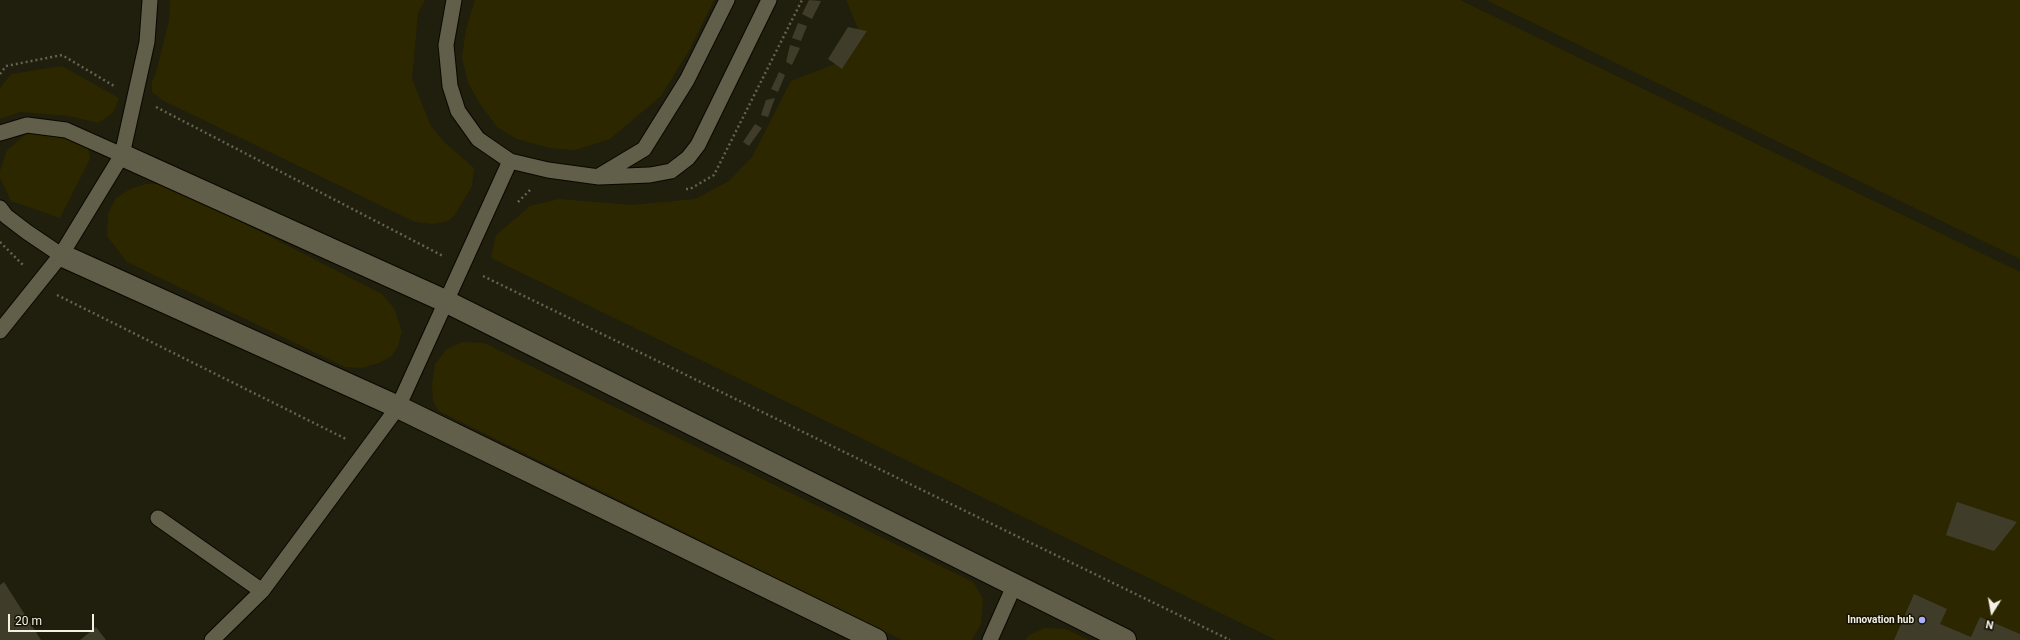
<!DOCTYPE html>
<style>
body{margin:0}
#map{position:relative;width:2020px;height:640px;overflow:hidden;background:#201e0c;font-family:Roboto,sans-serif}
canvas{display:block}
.north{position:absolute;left:1972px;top:592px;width:40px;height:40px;-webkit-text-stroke:3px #171404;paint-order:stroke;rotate:191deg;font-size:11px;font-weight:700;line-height:16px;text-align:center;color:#f3f1e6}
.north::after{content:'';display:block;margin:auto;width:14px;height:18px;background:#f3f1e6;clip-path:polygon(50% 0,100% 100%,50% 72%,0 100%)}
.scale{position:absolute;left:8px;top:614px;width:86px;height:18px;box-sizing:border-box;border:2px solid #f3f1e6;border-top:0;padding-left:5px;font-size:12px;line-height:14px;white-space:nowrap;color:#f3f1e6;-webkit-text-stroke:3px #171404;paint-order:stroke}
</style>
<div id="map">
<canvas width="2020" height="640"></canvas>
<div class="north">N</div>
<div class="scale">20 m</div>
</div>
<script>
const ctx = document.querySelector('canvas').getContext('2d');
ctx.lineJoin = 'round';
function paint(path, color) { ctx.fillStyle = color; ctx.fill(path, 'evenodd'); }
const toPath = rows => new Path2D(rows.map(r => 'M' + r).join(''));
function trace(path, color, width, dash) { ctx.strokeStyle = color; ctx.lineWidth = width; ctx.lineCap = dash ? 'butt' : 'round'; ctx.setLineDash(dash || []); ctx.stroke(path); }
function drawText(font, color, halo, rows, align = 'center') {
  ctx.font = font + ' Roboto,sans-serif'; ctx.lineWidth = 3; ctx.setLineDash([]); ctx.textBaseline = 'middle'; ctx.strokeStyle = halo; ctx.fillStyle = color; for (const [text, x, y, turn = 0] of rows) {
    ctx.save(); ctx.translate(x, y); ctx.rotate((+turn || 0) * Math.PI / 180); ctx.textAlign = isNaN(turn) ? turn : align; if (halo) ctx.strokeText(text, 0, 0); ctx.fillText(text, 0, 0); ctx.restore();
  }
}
paint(toPath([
 [170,0,425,0,418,13,412,79,431,126,443,141,474,168,472,186,454,216,448,221,433,224,415,222,164,101,152,92,152,82,157,69,169,21],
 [475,0,714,0,690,49,661,96,610,139,575,150,550,148,517,139,498,128,480,104,468,83,462,57,466,29],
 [846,0,1460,0,2020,272,2020,640,1276,640,491,258,496,235,530,206,559,199,631,205,695,199,729,181,752,157,791,81,835,64,843,68,867,31,858,29],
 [1486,0,2020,0,2020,259],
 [62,66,119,98,113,113,98,123,69,116,20,112,0,119,0,88,11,74],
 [29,132,62,135,88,148,90,159,60,218,11,201,0,178,0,171,7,150],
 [166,183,382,294,394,308,402,332,398,346,392,356,379,363,362,368,345,367,127,262,107,236,108,214,116,198,130,189,146,184],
 [463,342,484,343,973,582,983,599,981,624,972,640,902,640,439,411,433,401,432,385,435,364,447,349],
 [1045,628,1066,629,1089,640,1025,640,1029,635]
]), '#2d2700');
paint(toPath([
 [809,0,821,1,812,19,802,14],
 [798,23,807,26,801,41,792,38],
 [848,27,867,31,842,69,828,59],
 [790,45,800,48,792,65,786,62],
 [779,72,785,75,778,92,771,89],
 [775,98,768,117,761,115,766,100],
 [755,124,762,128,749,146,743,142],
 [1957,502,2017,522,1994,551,1946,535],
 [4,582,41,640,0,640,0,585],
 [1914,594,1947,609,1940,624,1971,637,1980,617,2020,634,2020,640,1894,640],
 [96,627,106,640,80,640]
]), '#3f3c2a');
const lane = toPath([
 [454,0,446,45,450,86,458,111,478,139,510,161,548,170,599,177,650,175,671,171,688,158,698,145,769,0],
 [0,133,27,125,66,130,122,155],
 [599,176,644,149,687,80,727,0],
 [0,208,6,216,27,232,61,255],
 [0,331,61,255,122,155,147,42,150,0],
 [158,518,262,591],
 [212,640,262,591,398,407,510,161],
 [990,640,1014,586]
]);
const street = toPath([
 [122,155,445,301,1125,640],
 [61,255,398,407,876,640]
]);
trace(lane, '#0a0700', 17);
trace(street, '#0a0700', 24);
trace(toPath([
 [0,74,6,66,62,55,114,86],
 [156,107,443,256],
 [686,189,690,189,714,175,802,0],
 [518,202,530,190],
 [0,242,24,266],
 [483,276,1230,640],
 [57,295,346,439]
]), '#646252', 2.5, [2, 3]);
trace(lane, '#615e4a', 15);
trace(street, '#615e4a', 22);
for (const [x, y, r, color] of [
 [1922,620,4,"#aaaffb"]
]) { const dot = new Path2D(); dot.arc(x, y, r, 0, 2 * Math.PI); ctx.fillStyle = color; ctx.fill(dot); trace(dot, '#171404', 1.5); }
drawText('bold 10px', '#f3f1e6', '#171404', [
 ["Innovation hub",1914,620]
], 'right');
</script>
